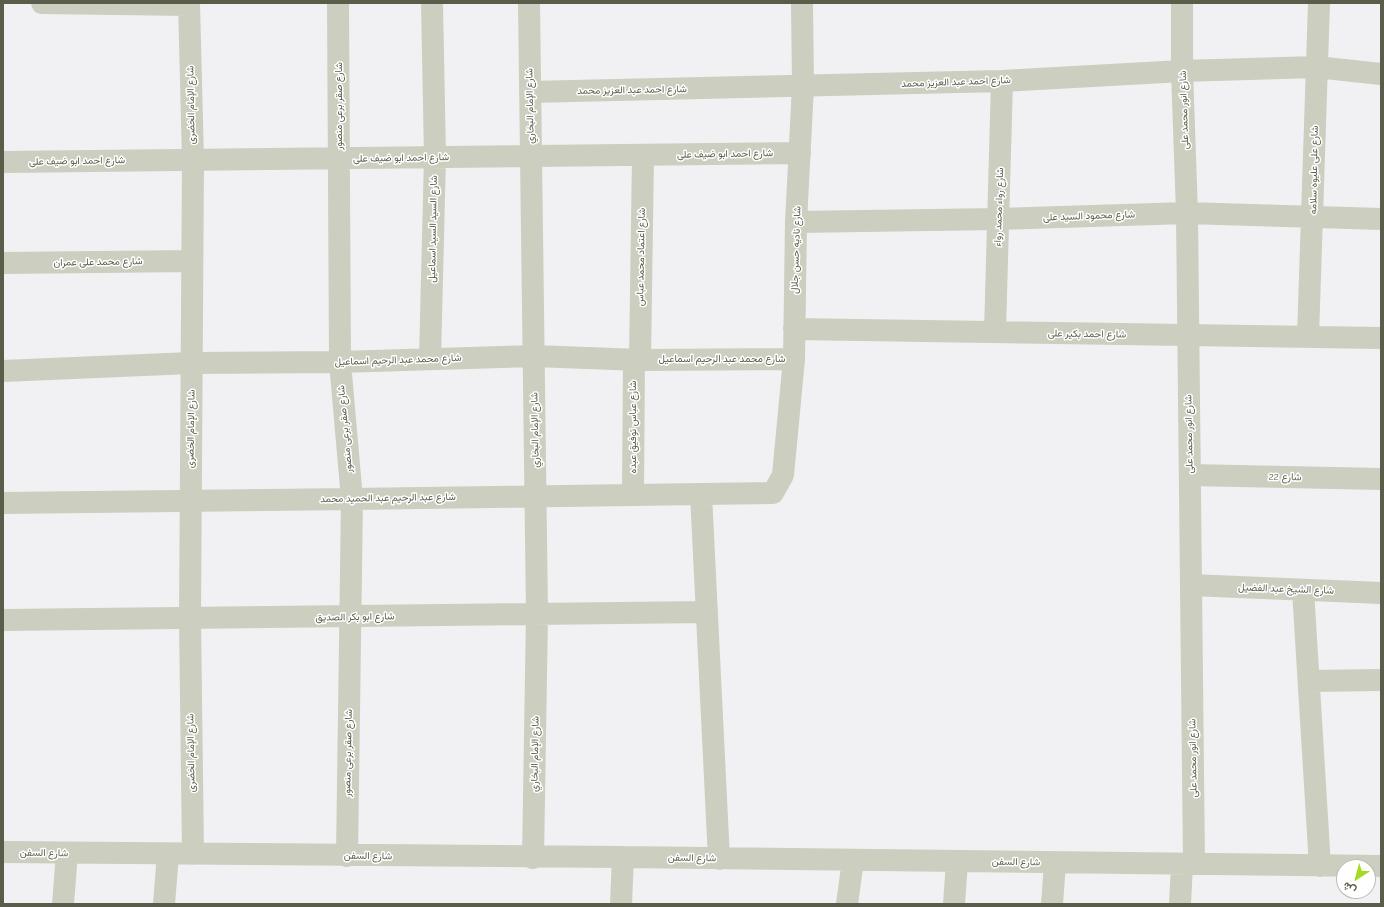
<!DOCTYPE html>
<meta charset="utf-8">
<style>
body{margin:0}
#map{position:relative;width:1384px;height:907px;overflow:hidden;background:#f1f1f3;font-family:Raleway,Vazirmatn,sans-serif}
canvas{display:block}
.frame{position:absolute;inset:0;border:4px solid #595d49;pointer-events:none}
.north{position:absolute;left:1336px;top:859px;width:40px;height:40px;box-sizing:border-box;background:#fff;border:1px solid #bdbeb6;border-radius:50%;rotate:216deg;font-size:11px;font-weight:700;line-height:16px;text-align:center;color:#595d49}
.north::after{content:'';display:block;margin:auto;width:14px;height:18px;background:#a3db22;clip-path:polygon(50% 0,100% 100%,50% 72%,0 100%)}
</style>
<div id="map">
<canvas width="1384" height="907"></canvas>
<div class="frame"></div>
<div class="north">ش</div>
</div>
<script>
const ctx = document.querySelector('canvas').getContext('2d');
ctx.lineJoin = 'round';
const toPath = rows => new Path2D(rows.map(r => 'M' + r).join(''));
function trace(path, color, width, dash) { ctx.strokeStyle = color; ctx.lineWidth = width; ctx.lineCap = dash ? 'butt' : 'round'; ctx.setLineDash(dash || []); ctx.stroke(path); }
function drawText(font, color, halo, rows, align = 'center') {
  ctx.font = font + ' Raleway,Vazirmatn,sans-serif'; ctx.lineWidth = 3; ctx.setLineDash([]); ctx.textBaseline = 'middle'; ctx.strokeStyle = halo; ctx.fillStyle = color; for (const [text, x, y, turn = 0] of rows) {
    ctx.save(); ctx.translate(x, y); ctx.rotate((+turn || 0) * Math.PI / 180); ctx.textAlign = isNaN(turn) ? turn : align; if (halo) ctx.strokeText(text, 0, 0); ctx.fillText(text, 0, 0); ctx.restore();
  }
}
trace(toPath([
 [42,3,189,5],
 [189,3,193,160,190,618,193,854],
 [338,3,340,362,352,499,347,856],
 [529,3,537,614,533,858],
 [1182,3,1182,71,1187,213,1194,864],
 [530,92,1002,81,1182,71,1316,67,1381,74],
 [3,162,800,153],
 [796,222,998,219,1187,213,1381,219],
 [3,263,192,261],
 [794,329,1381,338],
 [995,332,1002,81],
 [1308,337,1319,3],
 [430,359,435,157,432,3],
 [640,360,643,155],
 [3,371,191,363,340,362,534,356,640,360,794,359],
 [1190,475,1381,479],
 [701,494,719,859],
 [633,495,634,359],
 [3,503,352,499,773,493,783,475,794,359,796,222,803,86,802,3],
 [1191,585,1381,593],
 [1303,590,1320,866],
 [3,620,707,612],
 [1309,681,1381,680],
 [3,852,623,857,1381,866],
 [63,904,67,853],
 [164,904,168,854],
 [621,904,623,857],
 [847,904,853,860],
 [954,904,957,862],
 [1052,904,1055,863],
 [1180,904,1182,864]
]), '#cccebf', 22);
drawText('10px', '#595d49', '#fff', [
 ["شارع احمد عبد العزيز محمد",956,82,-2],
 ["شارع احمد عبد العزيز محمد",632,90,-1],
 ["شارع الإمام الخضرى",191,105,-91],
 ["شارع صقر برعى منصور",339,106,-90],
 ["شارع الإمام البخاري",530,106,-91],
 ["شارع انور محمد على",1184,110,-92],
 ["شارع احمد ابو ضيف على",725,154,-1],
 ["شارع احمد ابو ضيف على",401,158,-1],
 ["شارع احمد ابو ضيف على",77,161,-1],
 ["شارع على عليوه سلامه",1314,170,-89],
 ["شارع رواء محمد رواء",999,207,-88],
 ["شارع محمود السيد على",1089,216,-2],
 ["شارع السيد السيد اسماعيل",433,229,-89],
 ["شارع ناديه حسن جلال",796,250,-88],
 ["شارع اعتماد محمد عباس",641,257,-89],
 ["شارع محمد على عمران",98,262,-1],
 ["شارع احمد بكير على",1087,334,1],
 ["شارع محمد عبد الرحيم اسماعيل",722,359],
 ["شارع محمد عبد الرحيم اسماعيل",398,360,-2],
 ["شارع عباس توفيق عبده",633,427,-90],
 ["شارع الإمام الخضرى",191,429,-89],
 ["شارع صقر برعى منصور",345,429,-95],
 ["شارع الإمام البخاري",535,430,-91],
 ["شارع انور محمد على",1189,434,-91],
 ["شارع 22",1285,477,1],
 ["شارع عبد الرحيم عبد الحميد محمد",388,498,-1],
 ["شارع الشيخ عبد الفضيل",1286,589,2],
 ["شارع ابو بكر الصديق",355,617,-1],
 ["شارع الإمام الخضرى",191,753,-91],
 ["شارع صقر برعى منصور",348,753,-89],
 ["شارع الإمام البخاري",535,754,-89],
 ["شارع انور محمد على",1193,758,-91],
 ["شارع السفن",44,853,1],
 ["شارع السفن",368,856,1],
 ["شارع السفن",692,858,1],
 ["شارع السفن",1016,862,1]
]);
</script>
